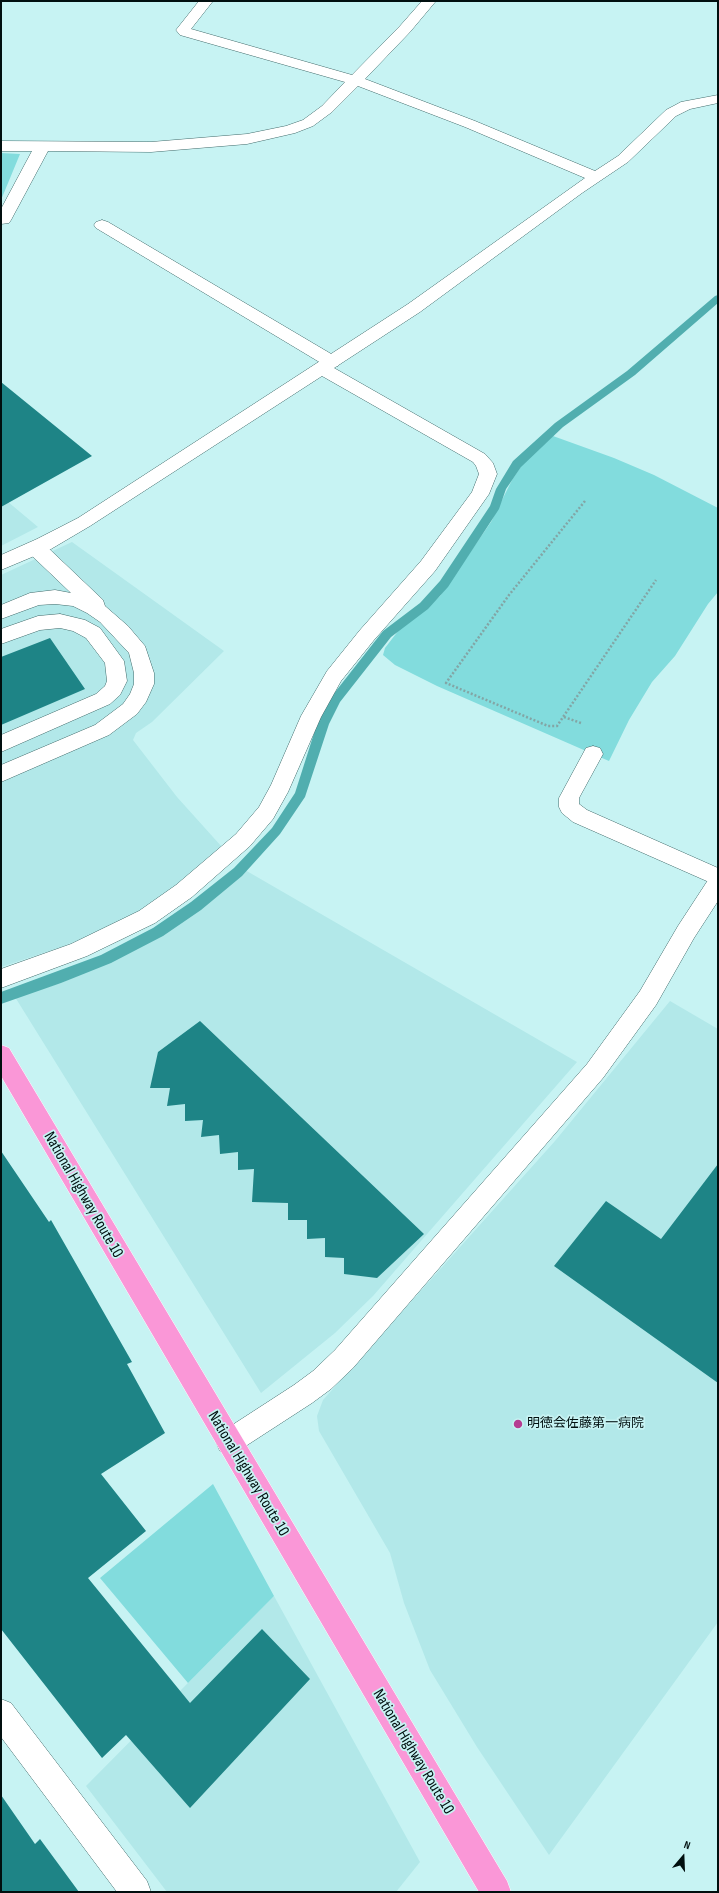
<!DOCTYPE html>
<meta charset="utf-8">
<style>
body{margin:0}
#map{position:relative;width:719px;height:1893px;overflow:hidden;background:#c7f3f3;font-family:"Sofia Sans Condensed",sans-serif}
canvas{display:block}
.frame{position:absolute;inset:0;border:2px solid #010f0f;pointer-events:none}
.north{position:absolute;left:663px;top:1837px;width:40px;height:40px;-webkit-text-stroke:3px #c7f3f3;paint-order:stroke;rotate:19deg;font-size:11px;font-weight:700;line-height:16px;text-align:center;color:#010f0f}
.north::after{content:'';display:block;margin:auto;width:14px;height:18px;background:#010f0f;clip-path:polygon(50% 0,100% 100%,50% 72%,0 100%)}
</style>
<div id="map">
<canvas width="719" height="1893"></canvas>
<div class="frame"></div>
<div class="north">N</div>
</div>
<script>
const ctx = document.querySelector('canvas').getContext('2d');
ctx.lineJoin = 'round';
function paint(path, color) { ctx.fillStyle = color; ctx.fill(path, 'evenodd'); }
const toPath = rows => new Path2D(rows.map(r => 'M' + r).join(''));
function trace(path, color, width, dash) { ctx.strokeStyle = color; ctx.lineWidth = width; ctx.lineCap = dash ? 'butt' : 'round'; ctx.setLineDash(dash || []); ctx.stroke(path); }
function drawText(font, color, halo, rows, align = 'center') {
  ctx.font = font + ' "Sofia Sans Condensed","Noto Sans JP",sans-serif'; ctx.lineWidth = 3.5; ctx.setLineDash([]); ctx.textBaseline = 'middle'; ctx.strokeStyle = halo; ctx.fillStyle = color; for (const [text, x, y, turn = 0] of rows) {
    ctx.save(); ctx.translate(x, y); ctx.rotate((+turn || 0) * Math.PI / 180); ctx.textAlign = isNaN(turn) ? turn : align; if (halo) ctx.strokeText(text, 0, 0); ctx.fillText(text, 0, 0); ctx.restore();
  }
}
paint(toPath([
 [1,496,38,527,1,546],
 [72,542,224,651,152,722,136,733,133,740,177,797,222,847,170,891,139,911,100,931,61,947,1,967,1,575],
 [245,870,577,1062,373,1296,335,1333,261,1393,15,997,61,983,123,955,186,918,220,893],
 [670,1001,718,1029,718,1622,549,1855,477,1747,430,1670,404,1603,390,1553,319,1431,317,1416,323,1400,555,1141],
 [274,1596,420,1862,396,1892,167,1892,86,1786]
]), '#b2e8e9');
paint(toPath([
 [1,153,20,154,1,200],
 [553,436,614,458,654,475,718,508,718,592,708,604,675,656,652,682,629,720,609,761,437,686,395,665,383,655,385,648,402,626,422,612,440,596,491,522,512,480,524,462],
 [213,1484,274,1596,188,1683,100,1578]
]), '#82dcdd');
paint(toPath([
 [718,295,718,303,635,375,563,427,521,467,506,489,499,509,448,587,428,609,391,637,340,702,329,724,305,797,280,834,242,876,201,910,163,936,111,963,61,983,1,1004,1,992,101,955,153,928,191,902,234,868,272,828,295,793,317,724,332,696,383,631,420,603,440,581,490,506,496,489,513,461,555,423,627,371,715,296,718,295]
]), '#51aeaf');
paint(toPath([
 [1,382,92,456,1,507],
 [50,638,85,689,1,725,1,657],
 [200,1021,424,1234,377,1278,344,1274,344,1258,325,1257,325,1238,307,1239,307,1220,288,1220,288,1203,252,1202,254,1169,238,1170,238,1152,220,1154,219,1135,201,1137,203,1120,185,1121,185,1104,167,1106,170,1088,150,1088,158,1052],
 [1,1151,49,1222,51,1220,132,1362,127,1364,165,1433,101,1474,146,1531,88,1578,190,1703,262,1629,310,1679,190,1808,126,1735,102,1758,1,1629],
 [718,1164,718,1383,554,1266,606,1201,661,1239],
 [1,1795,35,1844,40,1839,79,1892,1,1892]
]), '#1e8486');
const lane = toPath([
 [102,220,108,222,338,358,340,362,338,366,332,367,326,366,96,228,94,225,96,222,102,220],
 [36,542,43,543,103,600,105,606,128,626,145,646,154,673,154,684,146,702,137,714,109,735,1,782,1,765,95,725,123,704,130,694,134,684,134,673,129,653,100,622,87,613,73,606,55,604,39,605,1,619,1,605,30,593,55,590,71,593,29,553,27,548,29,543,36,542],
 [60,614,85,620,100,628,124,661,127,681,120,695,110,704,1,752,1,735,96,694,105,686,107,681,105,663,86,638,73,631,60,628,40,630,1,644,1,629,38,616,60,614],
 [593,746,600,748,603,754,579,798,579,804,587,810,718,868,718,886,573,822,562,813,559,807,559,798,586,748,593,746]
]);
const street = toPath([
 [199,1,213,1,191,29,352,75,400,26,422,1,436,1,410,32,365,79,475,121,595,171,618,156,666,110,681,102,718,95,718,103,690,109,676,116,628,162,582,193,420,312,334,368,485,454,493,463,497,474,489,494,435,571,374,640,341,681,321,717,288,792,273,819,250,846,192,897,155,923,87,956,1,988,1,969,71,944,139,911,176,885,236,834,259,807,271,785,301,716,327,671,360,630,421,561,472,492,479,474,476,466,473,462,322,376,90,526,51,549,1,570,1,555,37,539,78,518,408,304,585,178,465,127,358,86,332,112,313,126,295,133,247,144,151,152,48,151,11,220,9,223,1,224,1,209,32,151,1,151,1,141,151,142,247,134,286,126,303,120,322,106,345,82,180,35,176,30,199,1],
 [718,874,718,901,694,938,656,1005,603,1078,353,1368,331,1389,312,1403,238,1451,229,1455,220,1451,216,1442,220,1433,294,1385,313,1371,335,1350,587,1064,640,991,678,926,710,877,718,874],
 [1,1699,11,1703,147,1881,151,1892,117,1892,1,1737,1,1699]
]);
const highway = toPath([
 [1,1045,9,1048,507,1881,511,1892,479,1892,1,1076,1,1045]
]);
trace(lane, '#426b6b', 1);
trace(street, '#426b6b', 1);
trace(highway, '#fff', 1);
trace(toPath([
 [585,501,509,595,446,683,548,726,557,726,656,580],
 [564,717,581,723]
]), '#83a5a5', 2.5, [2, 2]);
paint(lane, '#fff');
paint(street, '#fff');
paint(highway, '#fa97d7');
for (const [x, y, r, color] of [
 [518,1424,5,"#b53d92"]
]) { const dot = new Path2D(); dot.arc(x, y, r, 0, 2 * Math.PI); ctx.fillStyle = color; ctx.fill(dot); trace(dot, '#c7f3f3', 1.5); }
drawText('13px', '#010f0f', '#c7f3f3', [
 ["明徳会佐藤第一病院",527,1424]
], 'left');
drawText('16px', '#010f0f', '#c7f3f3', [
 ["National Highway Route 10",83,1195,60],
 ["National Highway Route 10",248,1474,59],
 ["National Highway Route 10",413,1752,59]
]);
</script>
